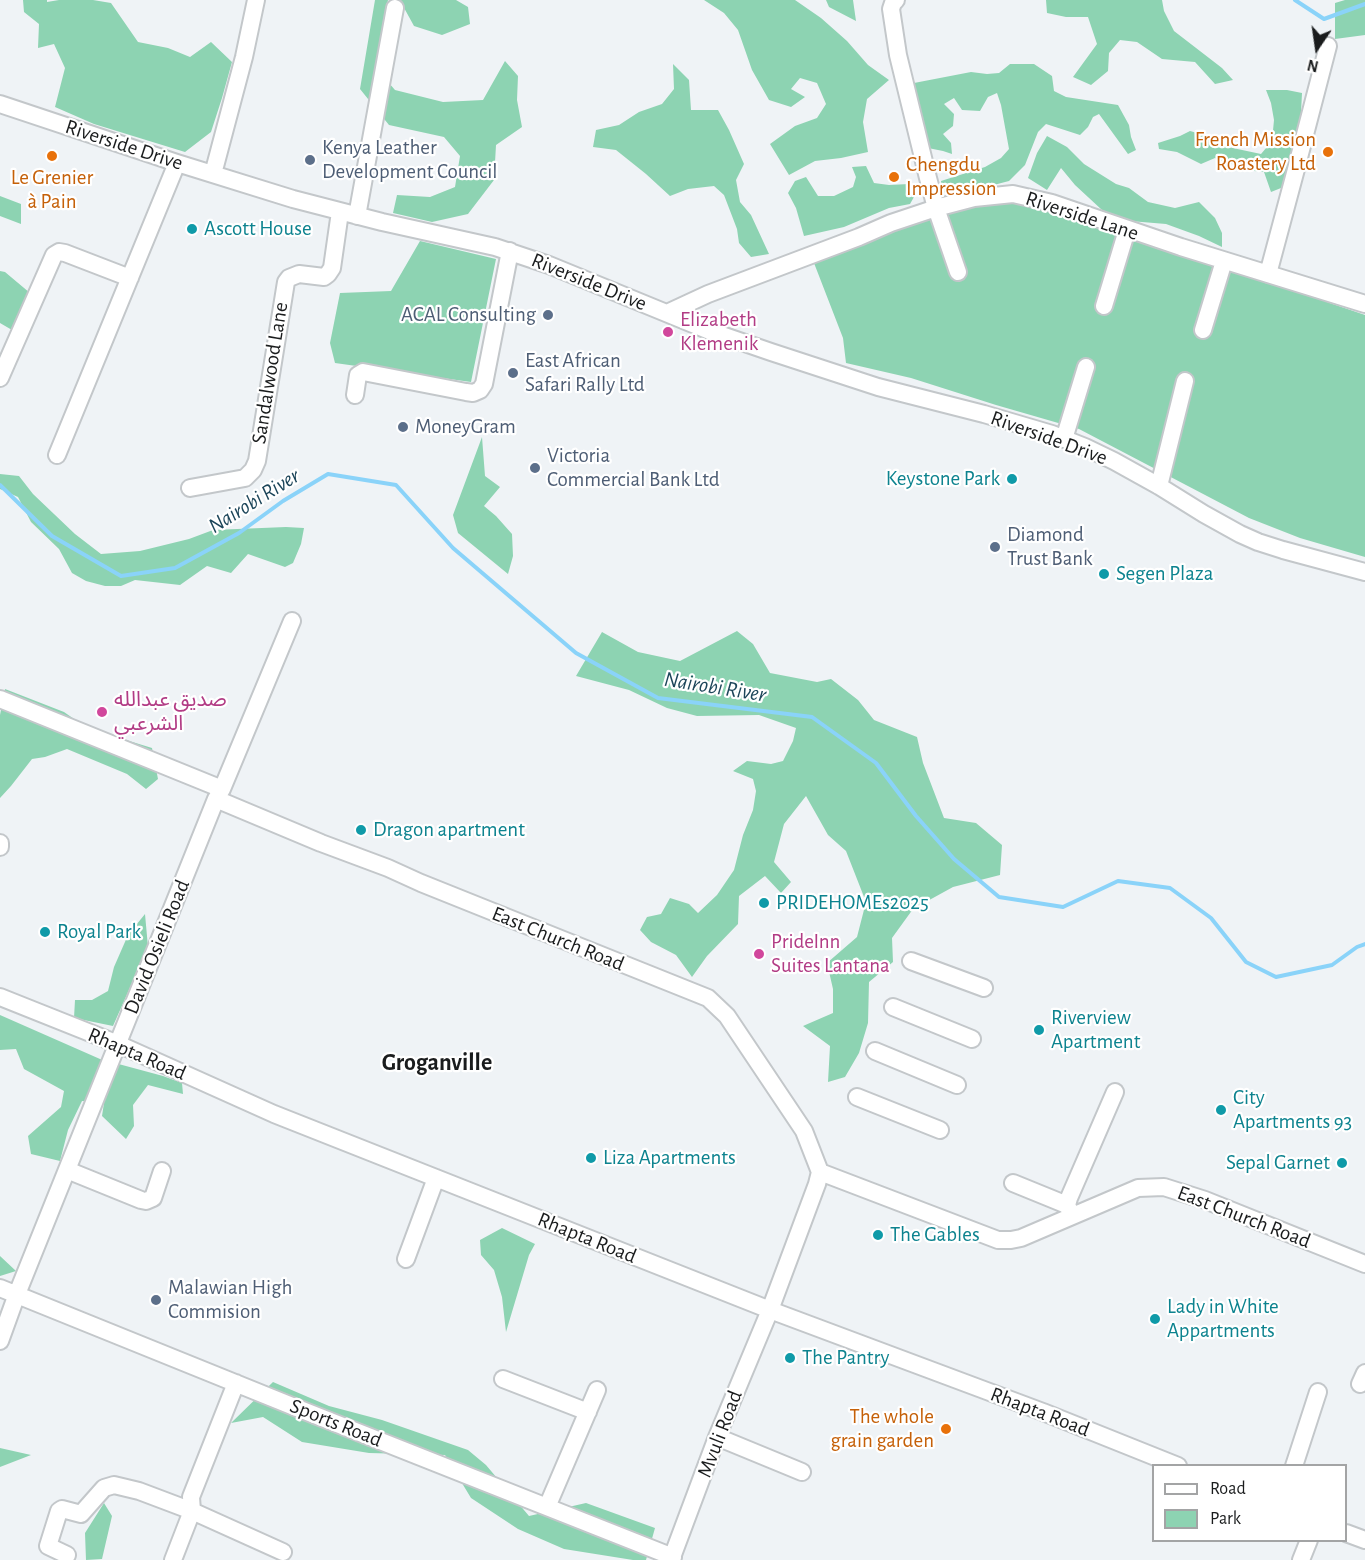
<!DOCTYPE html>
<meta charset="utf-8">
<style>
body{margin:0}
#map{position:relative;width:1365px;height:1560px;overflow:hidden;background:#eff3f6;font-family:"Alegreya Sans",sans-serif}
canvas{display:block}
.legend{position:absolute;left:1152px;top:1464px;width:195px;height:78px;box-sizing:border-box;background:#fff;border:2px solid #a3a4a5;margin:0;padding:8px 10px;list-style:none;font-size:18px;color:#1a1c1d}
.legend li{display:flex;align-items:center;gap:12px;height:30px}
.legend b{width:30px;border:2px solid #a3a4a5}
.north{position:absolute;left:1287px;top:18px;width:60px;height:60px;-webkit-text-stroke:4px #fff;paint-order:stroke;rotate:193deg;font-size:16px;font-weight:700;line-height:24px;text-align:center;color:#1a1c1d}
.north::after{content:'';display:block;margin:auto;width:21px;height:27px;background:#1a1c1d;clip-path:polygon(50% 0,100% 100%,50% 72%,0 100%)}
</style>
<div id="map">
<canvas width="1365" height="1560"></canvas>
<ul class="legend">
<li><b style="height:8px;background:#fff"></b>Road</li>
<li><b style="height:16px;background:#8dd3b2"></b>Park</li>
</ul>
<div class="north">N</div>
</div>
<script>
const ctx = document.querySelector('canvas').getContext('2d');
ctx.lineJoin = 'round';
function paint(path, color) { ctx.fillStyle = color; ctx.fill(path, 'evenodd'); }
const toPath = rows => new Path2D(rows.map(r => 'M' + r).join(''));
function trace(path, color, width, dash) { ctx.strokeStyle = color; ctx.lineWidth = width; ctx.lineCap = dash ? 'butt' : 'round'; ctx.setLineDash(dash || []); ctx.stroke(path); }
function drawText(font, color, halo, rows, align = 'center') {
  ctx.font = font + ' "Alegreya Sans","Noto Sans Arabic",sans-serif'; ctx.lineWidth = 4.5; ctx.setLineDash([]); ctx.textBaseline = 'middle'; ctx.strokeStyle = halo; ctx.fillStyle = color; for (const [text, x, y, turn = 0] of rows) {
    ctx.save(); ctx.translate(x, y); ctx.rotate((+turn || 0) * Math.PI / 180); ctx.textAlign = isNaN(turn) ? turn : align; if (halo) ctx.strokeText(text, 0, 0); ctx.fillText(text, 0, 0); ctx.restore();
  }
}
paint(toPath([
 [23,0,47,0,47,2,59,0,93,0,111,3,138,42,168,48,190,57,211,42,232,62,222,98,211,132,185,152,94,124,55,107,65,68,54,44,38,48,39,24,24,12],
 [375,0,388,0,376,68,395,90,443,102,483,100,505,61,518,76,517,100,522,127,496,145,494,180,468,214,432,222,393,213,397,195,430,197,455,187,460,156,444,137,389,125,360,89],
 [395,0,456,0,468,7,470,24,442,35,414,26,403,6],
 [704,0,795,0,821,18,847,41,868,65,889,80,867,99,863,122,868,152,841,158,815,161,789,175,770,144,795,126,817,118,826,104,817,83,800,78,791,89,805,97,791,107,769,100,752,70,738,30,724,13],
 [826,0,853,0,856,21,829,7],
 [1046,0,1162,0,1164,11,1174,31,1222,68,1233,80,1215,84,1195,62,1162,59,1137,42,1120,40,1109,53,1108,71,1091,85,1073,77,1097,44,1088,17,1066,17,1047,13],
 [1345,0,1365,0,1365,35,1335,39,1335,3],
 [673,64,689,80,691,110,718,110,729,130,744,164,736,180,740,202,751,215,769,254,751,257,739,243,737,229,724,195,714,186,688,189,670,196,646,174,616,150,593,147,596,130,619,125,639,112,662,104,674,89],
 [1010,64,1034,64,1052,76,1054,91,1066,97,1118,105,1129,125,1131,137,1136,150,1128,154,1099,114,1093,117,1088,127,1080,135,1046,124,1038,132,1025,165,1009,181,959,194,942,192,941,181,985,167,1001,158,1009,149,1001,105,997,93,988,97,980,111,962,110,954,98,944,104,954,114,953,126,943,134,951,143,952,154,943,151,928,148,912,95,914,83,971,72,987,74,999,73],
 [1266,90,1287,90,1302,93,1301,113,1293,165,1281,188,1271,192,1264,172,1245,170,1232,164,1225,165,1215,158,1201,164,1177,152,1159,149,1158,143,1180,136,1190,131,1215,138,1228,147,1261,154,1272,141,1274,120,1271,103],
 [1047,136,1067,147,1084,164,1116,184,1129,188,1148,202,1175,208,1199,202,1215,218,1222,233,1222,247,1199,236,1166,224,1130,221,1102,210,1075,185,1061,168,1047,190,1028,178,1037,153],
 [866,166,874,183,889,185,909,184,918,190,910,204,889,208,844,227,804,236,796,208,788,193,795,181,806,177,818,196,834,196,853,187,856,177,852,167],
 [0,196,21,204,21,224,0,216],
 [1013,198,1119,231,1365,315,1365,557,1300,538,1249,518,1079,429,996,405,911,378,846,363,843,338,814,263,859,242,950,209],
 [420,241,496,259,471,382,335,363,330,343,340,293,391,291],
 [0,271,5,272,30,293,12,330,0,323],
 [482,437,485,476,500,487,484,506,496,516,512,534,513,556,508,574,458,533,453,515],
 [0,474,19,476,33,494,75,534,101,554,140,551,189,539,213,530,286,527,304,528,301,544,293,563,285,567,248,554,231,573,207,566,180,585,135,580,121,586,105,586,86,581,72,573,59,549,31,522,18,497,0,489],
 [737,631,753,644,770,673,817,682,831,679,858,700,874,720,917,737,923,763,944,818,976,823,1002,845,1000,875,953,887,913,909,892,938,893,962,869,982,868,1023,859,1053,845,1077,828,1082,830,1046,803,1026,833,1013,833,989,827,963,857,937,866,902,846,851,828,835,806,796,784,824,774,862,791,882,781,893,765,876,739,896,738,924,707,956,692,977,676,955,651,942,640,930,647,917,661,914,670,898,689,904,698,913,717,895,734,870,743,835,753,810,756,791,753,779,733,771,747,761,771,764,783,761,793,741,796,728,759,715,697,716,667,708,629,690,576,676,602,632,638,652,680,661],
 [5,689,64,712,87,728,152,748,158,779,146,789,127,774,67,749,45,757,32,759,11,786,0,798,0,715],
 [145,914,148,947,113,1026,74,1018,75,1000,92,1000,108,991,114,967,128,935],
 [0,1015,100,1059,163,1076,182,1083,183,1094,148,1085,133,1105,134,1126,126,1139,102,1116,104,1103,82,1101,68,1130,60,1161,31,1154,28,1136,61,1107,64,1091,24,1069,16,1049,0,1050],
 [502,1228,535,1244,529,1255,506,1332,502,1297,494,1270,481,1255,480,1240],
 [0,1256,16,1271,0,1276],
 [273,1382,329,1406,382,1420,468,1450,486,1465,529,1516,586,1503,655,1528,646,1560,633,1560,564,1549,518,1529,471,1498,445,1455,369,1453,302,1442,263,1417,231,1423],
 [0,1448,31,1455,0,1467],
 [104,1503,112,1516,102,1559,86,1560,85,1533]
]), '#8dd3b2');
trace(toPath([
 [1295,0,1324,19,1365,4],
 [0,485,52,536,121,576,175,568,239,533,283,501,328,474,396,485,453,548,576,653,658,698,812,717,876,763,916,816,954,859,999,897,1063,907,1118,881,1170,888,1211,918,1246,962,1276,977,1332,965,1357,947,1365,944]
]), '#8ad3f9', 4);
const minor = toPath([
 [896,0,893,3,891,9,898,55,928,178,936,208,958,272],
 [0,104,177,163,293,199,382,222,495,247,549,265,710,331,771,352,878,387,984,414,1052,434,1085,447,1114,461,1159,486,1204,514,1240,534,1258,542,1283,550,1365,572],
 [213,174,244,57,256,0],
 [357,216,395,8],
 [1268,274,1295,173,1328,46],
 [1104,306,1127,230],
 [667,313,708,294,859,237,891,223,936,208,974,198,1013,194,1052,203,1181,247,1365,304],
 [1203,330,1224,261],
 [0,378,54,255,59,252,65,253,130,278],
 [355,395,358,375,363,372,466,392,473,393,480,390,484,384,510,251],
 [1064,439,1086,367],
 [57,455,177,163],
 [1159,486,1185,381],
 [190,488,245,478,253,470,257,461,286,282,289,278,299,274,324,277,328,274,332,268,340,212],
 [0,699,222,789],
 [216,799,321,843,388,868,421,883,708,998,727,1016,804,1131,820,1172,817,1184,770,1310,717,1437,671,1560],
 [0,843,0,847],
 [911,961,984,988],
 [0,997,118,1044,274,1114,770,1310,1043,1412,1178,1466],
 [893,1007,972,1039],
 [875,1051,957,1085],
 [857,1097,940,1130],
 [67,1170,141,1200,146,1201,153,1198,162,1171],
 [820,1172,998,1240,1011,1240,1021,1238,1138,1188,1164,1187,1205,1200,1365,1264],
 [1013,1183,1067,1205],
 [1072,1216,1067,1205,1069,1198,1115,1092],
 [406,1259,436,1178],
 [0,1288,292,1406,673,1557],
 [0,1341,17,1294,216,799,222,789,292,621],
 [503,1379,588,1412],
 [1360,1384,1365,1373],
 [717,1437,802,1472],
 [1294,1466,1318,1392],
 [547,1507,597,1390],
 [1346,1533,1365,1540],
 [67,1555,48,1546,59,1511,62,1509,81,1514,104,1488,114,1485,139,1491,192,1511,283,1552],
 [173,1560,192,1511,191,1497,236,1383],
 [1301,1560,1309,1540]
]);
trace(minor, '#c3c7ca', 20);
trace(minor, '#fff', 16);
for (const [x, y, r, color] of [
 [1328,152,6,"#e8710a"],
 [52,156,6,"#e8710a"],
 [310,160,6,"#5c6f8a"],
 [894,177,6,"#e8710a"],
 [192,229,6,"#0f9aa8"],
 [548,315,6,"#5c6f8a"],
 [668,332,6,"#d1479c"],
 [513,373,6,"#5c6f8a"],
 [403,427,6,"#5c6f8a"],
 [535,468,6,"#5c6f8a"],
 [1012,479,6,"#0f9aa8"],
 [995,547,6,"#5c6f8a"],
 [1104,574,6,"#0f9aa8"],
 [102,712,6,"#d1479c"],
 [361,830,6,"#0f9aa8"],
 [764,903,6,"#0f9aa8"],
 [45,932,6,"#0f9aa8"],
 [759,954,6,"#d1479c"],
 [1039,1030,6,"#0f9aa8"],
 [1221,1110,6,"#0f9aa8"],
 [591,1158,6,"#0f9aa8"],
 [1342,1163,6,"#0f9aa8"],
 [878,1235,6,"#0f9aa8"],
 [156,1300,6,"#5c6f8a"],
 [1155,1319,6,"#0f9aa8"],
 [790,1358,6,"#0f9aa8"],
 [946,1429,6,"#e8710a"]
]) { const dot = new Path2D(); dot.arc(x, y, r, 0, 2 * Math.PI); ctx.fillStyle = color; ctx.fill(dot); trace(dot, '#fff', 2); }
drawText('21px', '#c56008', '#fff', [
 ["French Mission",1316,140],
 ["Roastery Ltd",1316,164],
 ["Chengdu",906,165,"left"],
 ["Impression",906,189,"left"],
 ["Le Grenier",52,178,"center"],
 ["à Pain",52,202,"center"],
 ["The whole",934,1417],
 ["grain garden",934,1441]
], 'right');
drawText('21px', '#1a1c1d', '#fff', [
 ["Riverside Drive",124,145,18],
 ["Riverside Lane",1082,216,18],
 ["Riverside Drive",589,282,22],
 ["Sandalwood Lane",270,373,-81],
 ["Riverside Drive",1049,438,20],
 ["East Church Road",558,939,22],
 ["David Osieli Road",157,947,-68],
 ["Rhapta Road",137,1054,23],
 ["East Church Road",1244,1217,21],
 ["Rhapta Road",587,1238,22],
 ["Rhapta Road",1040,1412,21],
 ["Sports Road",336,1423,22],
 ["Mvuli Road",720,1434,-69]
]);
drawText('21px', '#4e5e75', '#fff', [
 ["Kenya Leather",322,148],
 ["Development Council",322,172],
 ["ACAL Consulting",536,315,"right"],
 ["East African",525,361],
 ["Safari Rally Ltd",525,385],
 ["MoneyGram",415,427],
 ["Victoria",547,456],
 ["Commercial Bank Ltd",547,480],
 ["Diamond",1007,535],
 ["Trust Bank",1007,559],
 ["Malawian High",168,1288],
 ["Commision",168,1312]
], 'left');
drawText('21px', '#0d838f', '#fff', [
 ["Ascott House",204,229],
 ["Keystone Park",1000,479,"right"],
 ["Segen Plaza",1116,574],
 ["Dragon apartment",373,830],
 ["PRIDEHOMEs2025",776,903],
 ["Royal Park",57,932],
 ["Riverview",1051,1018],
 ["Apartment",1051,1042],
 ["City",1233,1098],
 ["Apartments 93",1233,1122],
 ["Liza Apartments",603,1158],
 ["Sepal Garnet",1330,1163,"right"],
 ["The Gables",890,1235],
 ["Lady in White",1167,1307],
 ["Appartments",1167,1331],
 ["The Pantry",802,1358]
], 'left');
drawText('21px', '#b23c85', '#fff', [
 ["Elizabeth",680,320],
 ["Klemenik",680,344],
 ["صديق عبدالله",114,700],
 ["الشرعبي",114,724],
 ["PrideInn",771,942],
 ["Suites Lantana",771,966]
], 'left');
drawText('italic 22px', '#1d465a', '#fff', [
 ["Nairobi River",254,501,-32],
 ["Nairobi River",715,687,9]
]);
drawText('bold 24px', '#1a1c1d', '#fff', [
 ["Groganville",437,1063]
]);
</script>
